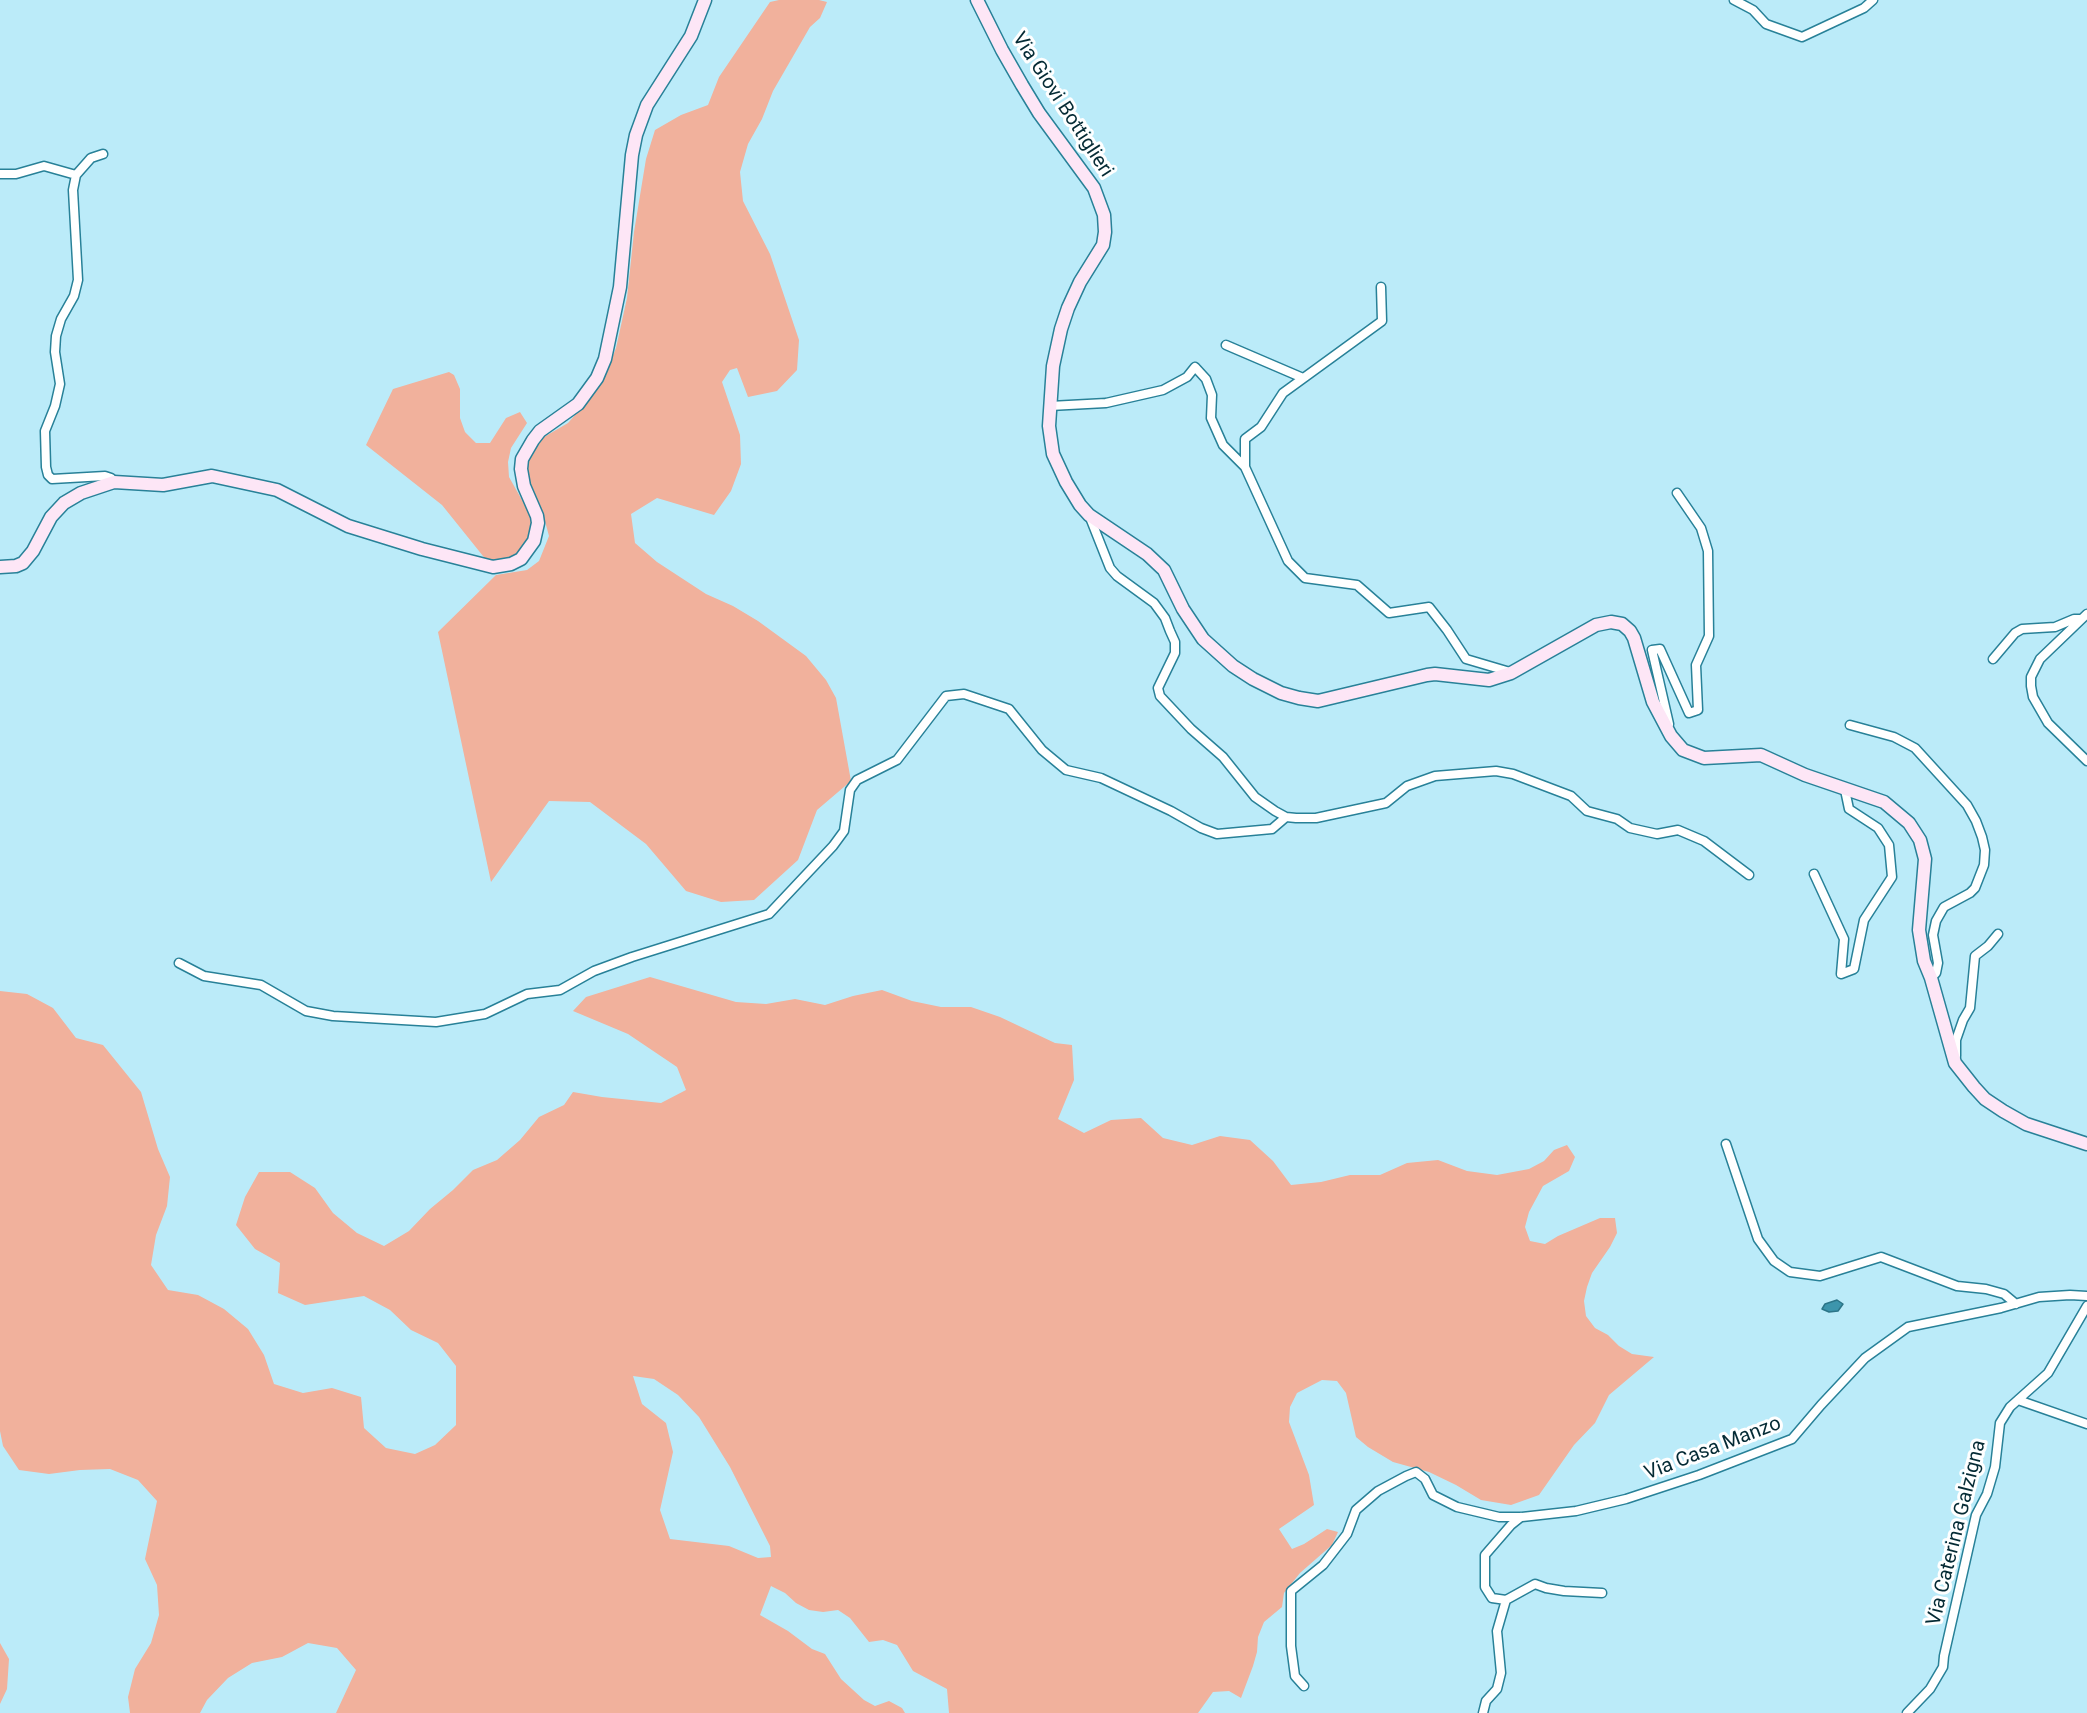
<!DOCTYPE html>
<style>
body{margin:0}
canvas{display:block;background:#bbebf9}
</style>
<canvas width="2087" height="1713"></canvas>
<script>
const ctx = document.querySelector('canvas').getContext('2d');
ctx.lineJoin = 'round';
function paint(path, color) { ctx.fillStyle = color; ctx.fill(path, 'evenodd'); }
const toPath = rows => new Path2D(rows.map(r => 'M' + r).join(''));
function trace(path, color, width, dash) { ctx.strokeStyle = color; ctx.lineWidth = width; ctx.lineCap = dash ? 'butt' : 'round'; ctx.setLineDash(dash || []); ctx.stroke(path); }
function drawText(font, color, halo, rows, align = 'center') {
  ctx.font = font + ' Roboto,sans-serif'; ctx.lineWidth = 6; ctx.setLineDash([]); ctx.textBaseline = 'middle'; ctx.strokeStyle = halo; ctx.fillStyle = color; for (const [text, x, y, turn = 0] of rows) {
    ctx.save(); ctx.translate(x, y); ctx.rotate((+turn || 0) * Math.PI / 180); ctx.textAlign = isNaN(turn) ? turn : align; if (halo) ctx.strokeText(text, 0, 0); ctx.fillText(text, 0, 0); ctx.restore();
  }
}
paint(toPath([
 [779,0,819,0,827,2,820,18,810,27,773,91,762,119,748,144,740,172,743,201,770,254,799,340,797,370,777,391,748,397,737,368,730,370,722,382,740,435,741,464,731,491,714,515,657,498,631,514,635,543,657,562,706,594,733,606,758,621,806,656,826,680,836,698,851,781,817,810,798,860,754,900,721,902,686,891,646,844,590,802,549,801,491,882,438,632,496,575,527,570,539,561,549,536,543,514,526,475,529,458,544,437,568,423,582,407,604,378,616,348,627,298,634,232,646,159,655,130,681,115,708,105,719,77,770,2],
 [449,372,454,375,460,389,460,418,465,432,476,443,490,443,506,418,520,412,527,423,511,448,508,462,509,477,531,516,532,531,526,545,516,556,503,563,487,561,442,505,366,445,393,389],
 [650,977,736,1002,766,1004,795,999,825,1005,853,996,882,990,912,1001,941,1007,971,1007,1000,1017,1055,1043,1072,1045,1074,1080,1058,1119,1084,1133,1111,1120,1141,1118,1163,1138,1192,1145,1220,1136,1250,1140,1273,1161,1291,1185,1321,1182,1350,1175,1380,1175,1407,1163,1438,1160,1467,1171,1497,1175,1529,1169,1544,1161,1554,1150,1567,1145,1575,1157,1569,1171,1543,1186,1529,1212,1525,1227,1530,1241,1545,1244,1558,1236,1600,1218,1615,1218,1617,1233,1610,1247,1592,1273,1587,1287,1584,1301,1586,1316,1595,1328,1608,1335,1619,1346,1632,1354,1654,1357,1609,1395,1595,1423,1574,1445,1539,1495,1511,1505,1481,1500,1456,1485,1429,1472,1393,1462,1368,1447,1356,1437,1346,1393,1337,1381,1322,1380,1297,1393,1290,1407,1289,1422,1309,1475,1314,1505,1279,1529,1292,1549,1304,1544,1327,1529,1338,1532,1332,1545,1300,1573,1284,1593,1282,1607,1264,1622,1258,1637,1257,1652,1253,1666,1241,1698,1229,1691,1213,1692,1198,1713,949,1713,947,1689,913,1671,897,1645,883,1640,869,1642,850,1618,838,1610,823,1612,809,1610,796,1603,785,1593,771,1586,760,1615,788,1631,812,1649,825,1654,841,1679,864,1700,875,1706,889,1701,902,1708,905,1713,336,1713,356,1670,337,1648,308,1643,282,1657,252,1663,228,1678,207,1700,200,1713,130,1713,128,1697,135,1669,151,1643,159,1615,157,1585,145,1559,157,1501,138,1480,110,1469,80,1470,49,1474,19,1470,3,1446,0,1431,0,991,27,994,53,1008,76,1038,103,1045,141,1092,158,1149,170,1177,167,1206,156,1235,151,1265,168,1290,198,1295,224,1309,248,1329,264,1355,274,1384,303,1393,332,1388,361,1397,364,1428,386,1448,415,1454,435,1445,456,1425,456,1366,438,1343,411,1330,390,1310,364,1296,305,1305,278,1293,280,1263,255,1249,236,1225,245,1197,259,1172,290,1172,315,1188,333,1213,357,1233,384,1246,409,1231,430,1209,453,1190,473,1170,497,1160,520,1140,539,1117,564,1105,573,1092,602,1097,661,1103,686,1090,677,1067,628,1034,573,1011,586,997],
 [633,1376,654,1379,678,1395,699,1417,730,1467,770,1546,771,1557,758,1558,729,1546,670,1539,660,1510,673,1452,666,1423,642,1404],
 [0,1643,9,1659,7,1689,0,1704]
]), '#f1b19c');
const water = toPath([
 [1837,1300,1843,1304,1838,1311,1829,1312,1822,1309,1825,1304,1837,1300]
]);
paint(water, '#3d95ac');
trace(water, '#2c7588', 1.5);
const street = toPath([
 [1734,0,1753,10,1766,24,1802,37,1864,8,1873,0],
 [0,174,16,174,44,166,76,175,73,190,78,280,74,296,61,319,56,336,55,352,60,384,55,406,45,431,46,467,48,475,52,479,105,476,111,478,114,482],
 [76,175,91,158,103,154],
 [1381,287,1382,321,1283,393,1261,427,1245,439,1245,467,1288,561,1305,578,1357,585,1389,613,1429,607,1447,630,1466,659,1510,672],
 [1226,345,1303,378],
 [1050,406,1106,403,1163,390,1187,377,1195,367,1206,379,1212,395,1211,418,1223,445,1245,467],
 [1089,515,1110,568,1117,576,1154,603,1165,618,1170,631,1175,642,1175,653,1158,688,1160,696,1191,729,1223,757,1255,797,1275,811,1286,817,1296,818,1316,818,1386,803,1407,786,1435,776,1496,771,1513,774,1571,796,1587,811,1617,819,1630,828,1657,834,1678,830,1704,841,1749,875],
 [2087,614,2040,659,2031,677,2031,686,2033,697,2048,723,2087,761],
 [1993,659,2015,633,2022,629,2055,627,2074,619,2081,619],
 [1669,724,1652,650,1660,649,1689,713,1698,710,1696,665,1709,636,1708,551,1701,528,1677,493],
 [1850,725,1894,737,1915,748,1967,805,1976,821,1982,837,1985,850,1984,865,1975,888,1970,893,1944,907,1936,921,1933,935,1938,963,1936,973,1931,978],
 [1814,874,1844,939,1841,974,1854,969,1864,920,1892,877,1889,845,1878,828,1849,809,1845,790],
 [179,963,204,976,261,985,306,1011,333,1016,436,1022,485,1014,527,994,560,990,594,971,632,957,769,914,833,846,844,831,850,790,857,780,897,760,946,696,964,694,1009,709,1042,750,1066,770,1101,778,1171,811,1201,828,1217,834,1272,829,1286,817],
 [1956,1056,1956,1040,1963,1020,1970,1008,1975,956,1988,946,1998,934],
 [1726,1144,1758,1239,1774,1261,1790,1272,1820,1276,1881,1257,1957,1286,1986,1289,2004,1294,2016,1304],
 [2018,1400,2087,1424],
 [1506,1600,1492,1598,1485,1587,1485,1555,1511,1525,1521,1517],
 [1304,1686,1295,1676,1291,1646,1291,1591,1323,1565,1347,1534,1356,1510,1378,1491,1406,1476,1416,1472,1425,1479,1433,1495,1457,1507,1499,1517,1522,1517,1576,1511,1626,1499,1699,1475,1792,1439,1821,1405,1865,1358,1908,1327,2001,1308,2039,1297,2070,1295,2087,1296],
 [1483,1713,1486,1701,1497,1689,1501,1673,1497,1631,1506,1600,1535,1584,1546,1588,1564,1591,1602,1593],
 [1907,1713,1930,1689,1943,1667,1944,1656,1976,1515,1987,1494,1995,1467,2000,1423,2010,1407,2048,1373,2087,1306]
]);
const secondary = toPath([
 [977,0,1002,50,1022,85,1039,113,1094,188,1104,215,1105,232,1103,245,1080,282,1068,308,1061,329,1053,366,1049,426,1053,454,1066,482,1080,505,1089,515,1147,554,1164,570,1183,609,1203,639,1233,666,1253,679,1281,693,1299,698,1318,701,1427,675,1435,674,1489,680,1511,673,1596,625,1611,622,1622,624,1630,631,1634,638,1653,702,1671,736,1683,750,1704,758,1761,755,1805,775,1884,802,1909,823,1920,840,1925,859,1919,930,1924,961,1931,978,1955,1063,1974,1087,1985,1099,2003,1111,2026,1124,2087,1144],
 [0,567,16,566,23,563,33,551,51,517,64,503,81,493,114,482,163,485,212,476,277,490,348,526,422,549,493,567,511,564,521,559,534,541,538,523,537,516,524,486,521,469,522,459,533,440,540,431,578,404,597,378,605,359,620,287,632,155,636,135,647,105,691,36,705,0]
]);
trace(street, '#288198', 11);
trace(secondary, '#288198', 15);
trace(street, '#fff', 8);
trace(secondary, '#fde6f6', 12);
drawText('20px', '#052b35', '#fff', [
 ["Via Giovi Bottiglieri",1062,105,57],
 ["Via Casa Manzo",1713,1449,-21],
 ["Via Caterina Galzigna",1957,1533,-76]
]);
</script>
